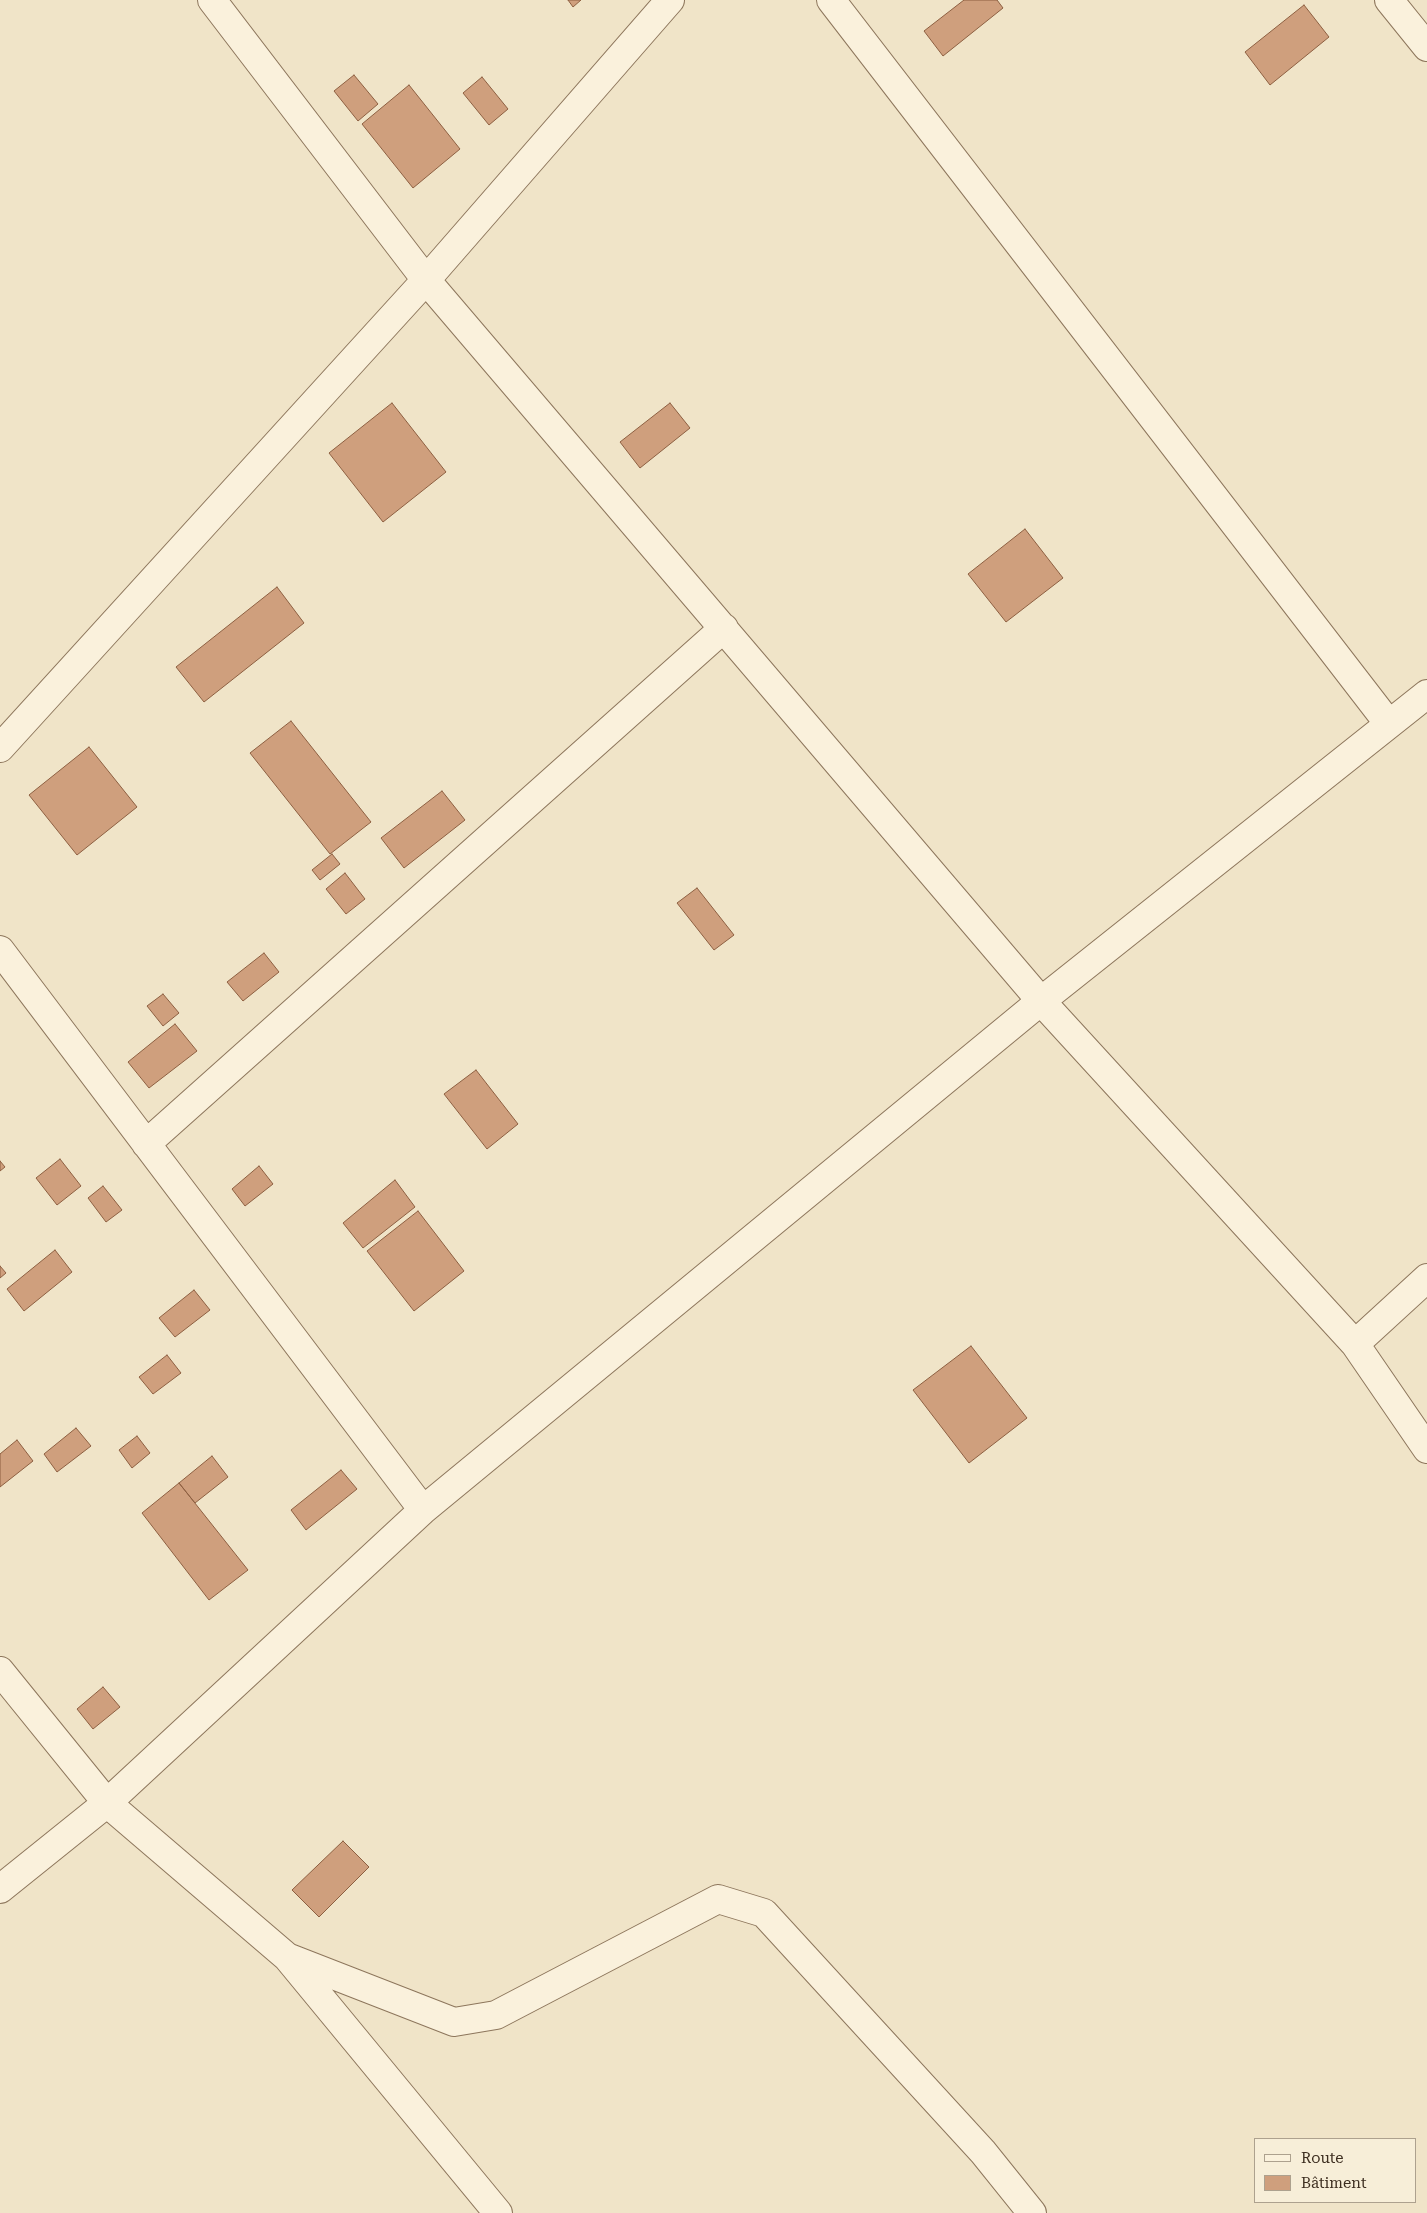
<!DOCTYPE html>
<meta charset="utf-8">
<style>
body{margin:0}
#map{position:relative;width:1427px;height:2213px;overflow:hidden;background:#f0e4c8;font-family:"Roboto Serif",serif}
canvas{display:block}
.legend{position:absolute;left:1254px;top:2138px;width:162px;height:65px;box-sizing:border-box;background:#f7eed8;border:1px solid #ada18e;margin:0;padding:6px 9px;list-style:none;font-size:15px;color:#3d2e20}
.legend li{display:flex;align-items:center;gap:10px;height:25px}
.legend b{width:25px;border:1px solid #ada18e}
</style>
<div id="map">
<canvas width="1427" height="2213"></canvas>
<ul class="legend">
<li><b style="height:6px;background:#faf1dc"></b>Route</li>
<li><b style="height:14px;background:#cf9f7d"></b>Bâtiment</li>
</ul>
</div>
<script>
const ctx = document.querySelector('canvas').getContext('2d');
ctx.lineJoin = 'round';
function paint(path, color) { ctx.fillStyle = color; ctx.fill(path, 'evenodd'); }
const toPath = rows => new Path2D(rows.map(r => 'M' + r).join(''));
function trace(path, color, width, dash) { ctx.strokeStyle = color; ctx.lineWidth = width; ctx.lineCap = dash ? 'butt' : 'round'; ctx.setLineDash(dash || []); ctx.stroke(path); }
const building = toPath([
 [568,0,581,0,573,7,568,0],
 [964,0,997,0,1003,8,943,56,924,31,964,0],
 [1304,5,1329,37,1270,85,1245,52,1304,5],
 [354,75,378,104,358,121,334,91,354,75],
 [482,77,508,109,489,125,463,93,482,77],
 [409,85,460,149,413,188,362,124,409,85],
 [392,403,446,472,383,522,329,453,392,403],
 [670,403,690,428,640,468,620,442,670,403],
 [1025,529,1063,578,1006,622,968,574,1025,529],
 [277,587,304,623,204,702,176,667,277,587],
 [291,721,371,822,330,854,250,753,291,721],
 [89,747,137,807,77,855,29,795,89,747],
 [442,791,465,820,404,868,381,838,442,791],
 [332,854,340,864,320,880,312,870,332,854],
 [345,873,365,899,346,914,326,889,345,873],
 [697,888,734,935,714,950,677,903,697,888],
 [264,953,279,972,243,1001,227,982,264,953],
 [163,994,179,1013,163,1026,147,1006,163,994],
 [175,1024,197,1051,149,1088,128,1062,175,1024],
 [476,1070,518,1124,487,1149,444,1094,476,1070],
 [60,1159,81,1186,57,1205,36,1178,60,1159],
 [0,1161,5,1167,0,1171,0,1161],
 [259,1166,273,1184,245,1206,232,1189,259,1166],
 [395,1180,415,1207,363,1248,343,1223,395,1180],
 [103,1186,122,1210,106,1222,88,1198,103,1186],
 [418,1211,464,1271,414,1311,367,1251,418,1211],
 [55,1250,72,1272,24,1311,7,1289,55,1250],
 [0,1266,6,1273,0,1278,0,1266],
 [194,1290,210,1310,175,1337,159,1318,194,1290],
 [971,1346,1027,1418,969,1463,913,1390,971,1346],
 [167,1355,181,1373,153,1394,139,1377,167,1355],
 [76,1428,91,1446,57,1472,44,1454,76,1428],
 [137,1436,150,1453,132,1468,119,1450,137,1436],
 [17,1440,33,1461,0,1487,0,1454,17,1440],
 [212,1456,228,1477,195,1503,179,1483,212,1456],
 [341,1470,357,1489,306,1530,291,1510,341,1470],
 [179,1483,248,1570,209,1600,142,1513,179,1483],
 [103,1687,120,1707,93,1729,77,1709,103,1687],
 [343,1841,369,1867,319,1917,292,1890,343,1841]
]);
paint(building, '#cf9f7d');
trace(building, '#8d5f41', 1);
const minor = toPath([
 [212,0,426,280,1041,1001,1355,1344,1427,1449],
 [831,0,1389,724],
 [1389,0,1427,47],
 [0,748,426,280,670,0],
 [0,950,423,1510],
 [146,1144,724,628],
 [1355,1344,1427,1278],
 [0,1671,107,1803,287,1957,498,2213],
 [0,1889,107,1803,423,1510,1041,1001,1427,694],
 [287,1957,454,2022,496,2015,718,1899,764,1913,983,2152,1032,2213]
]);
trace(minor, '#8d765c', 30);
trace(minor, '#faf1dc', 28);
</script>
